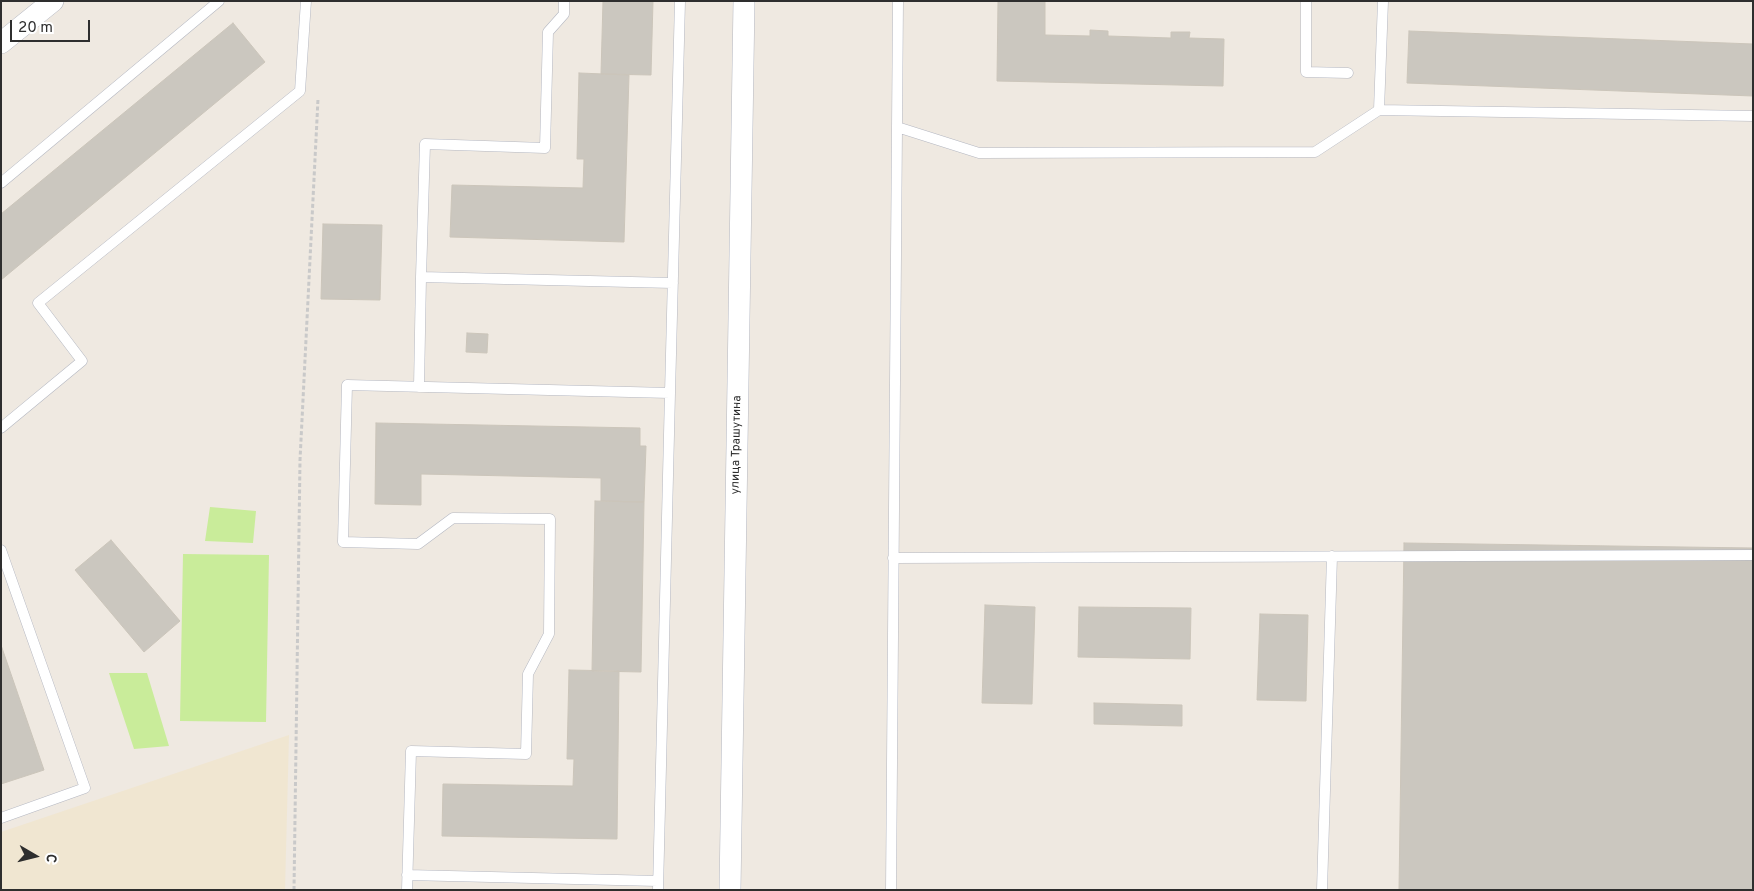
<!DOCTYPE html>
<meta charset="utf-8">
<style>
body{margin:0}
#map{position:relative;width:1754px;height:891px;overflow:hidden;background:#efe9e1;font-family:Overpass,sans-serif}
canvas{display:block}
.frame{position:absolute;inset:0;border:2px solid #2e2e2e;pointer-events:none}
.north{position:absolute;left:10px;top:831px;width:50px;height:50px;-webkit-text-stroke:4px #fff;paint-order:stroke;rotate:98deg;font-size:14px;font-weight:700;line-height:20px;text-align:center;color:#2e2e2e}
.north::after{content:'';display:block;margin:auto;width:18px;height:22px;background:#2e2e2e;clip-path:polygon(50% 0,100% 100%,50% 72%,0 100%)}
.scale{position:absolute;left:10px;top:20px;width:80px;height:22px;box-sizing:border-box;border:2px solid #2e2e2e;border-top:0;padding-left:6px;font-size:15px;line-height:18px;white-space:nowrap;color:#2e2e2e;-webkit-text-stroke:4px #fff;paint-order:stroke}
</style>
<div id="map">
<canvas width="1754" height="891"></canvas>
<div class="frame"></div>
<div class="north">С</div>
<div class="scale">20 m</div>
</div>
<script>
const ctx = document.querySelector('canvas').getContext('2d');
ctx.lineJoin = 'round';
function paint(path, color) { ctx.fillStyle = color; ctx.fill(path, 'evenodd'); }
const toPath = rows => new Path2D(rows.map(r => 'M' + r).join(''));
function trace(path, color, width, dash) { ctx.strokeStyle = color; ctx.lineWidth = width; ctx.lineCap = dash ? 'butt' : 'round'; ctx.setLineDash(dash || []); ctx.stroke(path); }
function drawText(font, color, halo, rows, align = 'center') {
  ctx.font = font + ' Overpass,sans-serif'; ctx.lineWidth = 5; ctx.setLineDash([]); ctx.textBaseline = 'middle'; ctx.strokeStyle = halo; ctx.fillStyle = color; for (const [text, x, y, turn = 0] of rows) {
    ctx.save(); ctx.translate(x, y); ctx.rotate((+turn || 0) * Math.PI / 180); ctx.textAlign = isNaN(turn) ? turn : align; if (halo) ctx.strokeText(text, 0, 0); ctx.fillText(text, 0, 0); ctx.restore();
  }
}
paint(toPath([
 [289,735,285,890,1,890,1,832]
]), '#f0e6d1');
paint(toPath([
 [210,507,256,511,253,543,205,541],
 [183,554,269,555,266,722,180,721],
 [109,673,147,673,169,746,134,749]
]), '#c9ec9a');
const building = toPath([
 [603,1,653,1,651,75,601,74,603,1],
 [998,1,1045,1,1045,35,1090,36,1090,30,1108,31,1108,36,1171,38,1171,32,1190,32,1189,38,1224,39,1223,86,997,81,998,1],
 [233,23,265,62,1,280,1,214,233,23],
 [1409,31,1753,44,1753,96,1407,83,1409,31],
 [579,73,629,75,624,242,450,237,452,185,583,188,584,159,577,159,579,73],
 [323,224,382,225,380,300,321,299,323,224],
 [467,333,488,334,487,353,466,352,467,333],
 [376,423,640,428,640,446,646,446,644,502,601,501,601,478,421,474,421,505,375,504,376,423],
 [595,501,644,502,641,672,592,671,595,501],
 [111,540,180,621,144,652,75,570,111,540],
 [1404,543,1753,548,1753,890,1399,890,1404,543],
 [985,605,1035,607,1032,704,982,703,985,605],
 [1079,607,1191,608,1190,659,1078,657,1079,607],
 [1260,614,1308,615,1306,701,1257,700,1260,614],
 [1,645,44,770,1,784,1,645],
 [569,670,619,671,617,839,442,836,443,784,573,786,574,759,567,759,569,670],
 [1094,703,1182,705,1182,726,1094,724,1094,703]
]);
paint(building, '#cbc7bf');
trace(building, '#cbc5ba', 1);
const lane = toPath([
 [564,1,564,14,548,32,545,148,425,144,421,277,673,283],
 [1306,1,1306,72,1348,73],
 [1383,1,1379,110,1753,116],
 [897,127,979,153,1315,152,1379,110],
 [1,183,219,1],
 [419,387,421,277],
 [670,393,680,1],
 [1,428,82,361,38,303,300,91,306,1],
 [1,550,85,788,1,818],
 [893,558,1753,555],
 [407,875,658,881],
 [407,890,411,751,526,754,528,674,549,634,550,519,453,518,418,544,343,542,347,385,670,393,658,890],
 [891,890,898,1],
 [1322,890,1332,556]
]);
const street = toPath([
 [1,43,53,1],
 [730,890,744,1]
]);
trace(lane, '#b4b7c1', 11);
trace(street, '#b4b7c1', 22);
trace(toPath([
 [294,890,300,460,318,99]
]), '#c9c9c9', 3, [4, 2.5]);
trace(lane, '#fff', 10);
trace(street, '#fff', 21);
drawText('12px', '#2e2e2e', '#fff', [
 ["улица Трашутина",737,445,-89]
]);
</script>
